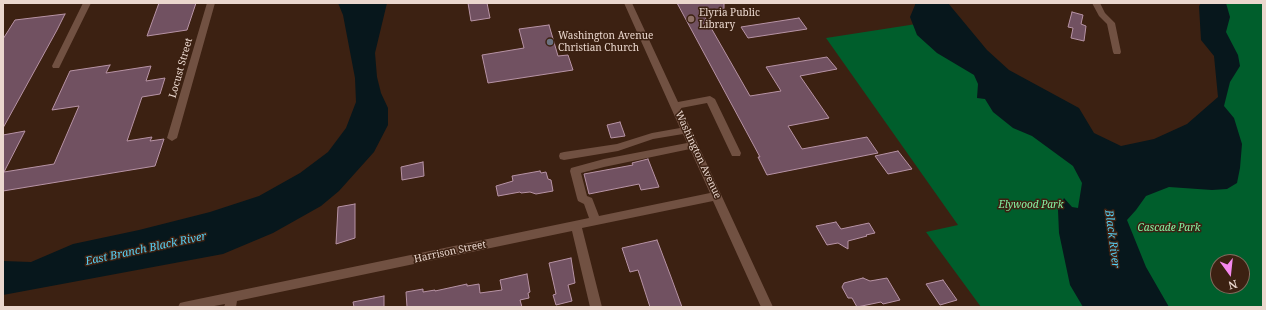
<!DOCTYPE html>
<style>
body{margin:0}
#map{position:relative;width:1266px;height:310px;overflow:hidden;background:#3c2112;font-family:"Noto Serif",serif}
canvas{display:block}
.frame{position:absolute;inset:0;border:4px solid #ead7ce;pointer-events:none}
.north{position:absolute;left:1210px;top:254px;width:40px;height:40px;box-sizing:border-box;background:#3c2112;border:1px solid #826a5d;border-radius:50%;rotate:165deg;font-size:11px;font-weight:700;line-height:16px;text-align:center;color:#ead7ce}
.north::after{content:'';display:block;margin:auto;width:14px;height:18px;background:#f589ee;clip-path:polygon(50% 0,100% 100%,50% 72%,0 100%)}
</style>
<div id="map">
<canvas width="1266" height="310"></canvas>
<div class="frame"></div>
<div class="north">N</div>
</div>
<script>
const ctx = document.querySelector('canvas').getContext('2d');
ctx.lineJoin = 'round';
function paint(path, color) { ctx.fillStyle = color; ctx.fill(path, 'evenodd'); }
const toPath = rows => new Path2D(rows.map(r => 'M' + r).join(''));
function trace(path, color, width, dash) { ctx.strokeStyle = color; ctx.lineWidth = width; ctx.lineCap = dash ? 'butt' : 'round'; ctx.setLineDash(dash || []); ctx.stroke(path); }
function drawText(font, color, halo, rows, align = 'center') {
  ctx.font = font + ' "Noto Serif",serif'; ctx.lineWidth = 3; ctx.setLineDash([]); ctx.textBaseline = 'middle'; ctx.strokeStyle = halo; ctx.fillStyle = color; for (const [text, x, y, turn = 0] of rows) {
    ctx.save(); ctx.translate(x, y); ctx.rotate((+turn || 0) * Math.PI / 180); ctx.textAlign = isNaN(turn) ? turn : align; if (halo) ctx.strokeText(text, 0, 0); ctx.fillText(text, 0, 0); ctx.restore();
  }
}
paint(toPath([
 [1212,3,1263,3,1263,307,981,307,926,232,958,225,826,38,942,20,1113,172,1213,136,1226,62],
 [1218,262,1242,262,1242,286,1218,286]
]), '#005e2c');
paint(toPath([
 [338,3,387,3,375,53,377,77,381,93,388,108,388,125,374,152,339,191,321,206,273,233,223,254,3,295,3,261,31,262,73,244,139,230,210,212,259,196,300,173,328,152,346,128,356,102,355,78,343,15],
 [915,3,948,3,987,50,1009,70,1079,108,1094,133,1121,146,1154,139,1187,124,1218,97,1214,56,1201,40,1199,6,1201,3,1226,3,1230,17,1226,32,1238,55,1240,66,1230,82,1224,106,1234,118,1242,144,1240,168,1237,183,1227,189,1212,190,1169,187,1146,196,1136,210,1127,220,1146,267,1169,307,1083,307,1070,285,1059,233,1058,210,1064,198,1072,207,1078,208,1082,183,1073,166,1032,136,1013,128,993,112,985,99,977,98,978,84,974,75,937,53,917,35,910,17,915,5]
]), '#07171c');
const building = toPath([
 [159,3,196,3,187,30,147,36,159,3],
 [468,3,487,3,490,18,471,21,468,3],
 [677,3,724,3,724,9,702,12,750,96,781,91,766,67,827,57,837,69,800,76,829,118,788,126,802,149,867,137,878,153,767,175,758,157,760,157,677,3],
 [1072,12,1083,15,1081,24,1086,26,1084,41,1071,38,1073,28,1068,27,1072,12],
 [65,14,57,30,3,128,3,39,15,20,65,14],
 [799,18,807,29,748,38,741,27,799,18],
 [549,25,558,56,568,55,573,70,488,83,482,55,524,48,519,29,549,25],
 [110,65,106,73,151,66,146,81,165,78,160,94,142,97,127,141,152,137,150,141,164,139,155,166,3,191,3,135,25,131,4,172,54,164,79,106,52,110,70,71,110,65],
 [620,122,625,136,611,138,607,125,620,122],
 [898,151,912,169,888,174,875,156,898,151],
 [648,159,659,187,641,190,639,184,589,194,584,174,633,165,632,163,648,159],
 [423,162,424,176,402,180,401,167,423,162],
 [540,171,541,173,546,172,548,179,551,180,553,191,536,194,530,192,521,193,520,192,498,196,496,186,513,181,512,176,540,171],
 [355,204,355,238,336,244,338,207,355,204],
 [836,222,841,229,869,223,875,233,866,235,867,236,848,241,848,249,838,243,827,245,816,226,836,222],
 [657,240,671,277,682,307,650,307,638,270,630,272,622,248,657,240],
 [571,258,575,283,568,285,572,301,556,305,553,295,556,294,549,263,571,258],
 [527,274,530,292,528,293,529,298,520,300,522,307,407,307,406,292,423,289,423,292,435,290,435,291,467,284,467,286,479,284,480,293,502,290,500,280,527,274],
 [863,278,870,281,887,278,900,300,883,304,881,302,857,307,852,298,848,298,842,287,844,283,863,278],
 [943,280,957,300,940,305,926,284,943,280],
 [384,296,384,307,354,307,353,302,384,296]
]);
paint(building, '#715161');
trace(building, '#b793a5', 1);
paint(toPath([
 [83,3,91,3,60,66,59,68,53,68,52,66,83,3],
 [207,3,215,3,177,138,172,141,167,138,207,3],
 [624,3,632,3,678,102,710,96,715,99,741,153,740,156,732,156,707,103,681,108,773,307,761,307,713,201,582,228,602,307,590,307,572,231,237,301,236,307,224,307,225,304,209,307,178,307,180,303,184,302,589,218,584,204,578,201,577,198,570,171,571,168,604,159,687,143,683,134,653,139,618,151,564,160,560,159,559,156,560,153,564,152,617,144,652,133,680,128,624,3],
 [690,149,710,193,599,216,592,198,587,196,581,173,604,167,690,149],
 [1092,3,1100,3,1105,13,1115,23,1121,52,1120,54,1114,54,1113,52,1107,24,1099,16,1092,3]
]), '#715142');
for (const [x, y, r, color] of [
 [691,19,4,"#8d6e63"],
 [550,42,4,"#6b7280"]
]) { const dot = new Path2D(); dot.arc(x, y, r, 0, 2 * Math.PI); ctx.fillStyle = color; ctx.fill(dot); trace(dot, '#3c2112', 1.5); }
drawText('10px', '#ead7ce', '#3c2112', [
 ["Elyria Public",699,13],
 ["Library",699,25],
 ["Washington Avenue",558,36],
 ["Christian Church",558,48]
], 'left');
drawText('10px', '#ead7ce', '#3c2112', [
 ["Locust Street",181,68,-74],
 ["Washington Avenue",698,155,65],
 ["Harrison Street",450,252,-12]
]);
drawText('italic 10px', '#86f5a6', '#3c2112', [
 ["Elywood Park",1031,205],
 ["Cascade Park",1169,228]
]);
drawText('italic 11px', '#57d2f8', '#3c2112', [
 ["Black River",1112,239,83],
 ["East Branch Black River",146,249,-12]
]);
</script>
